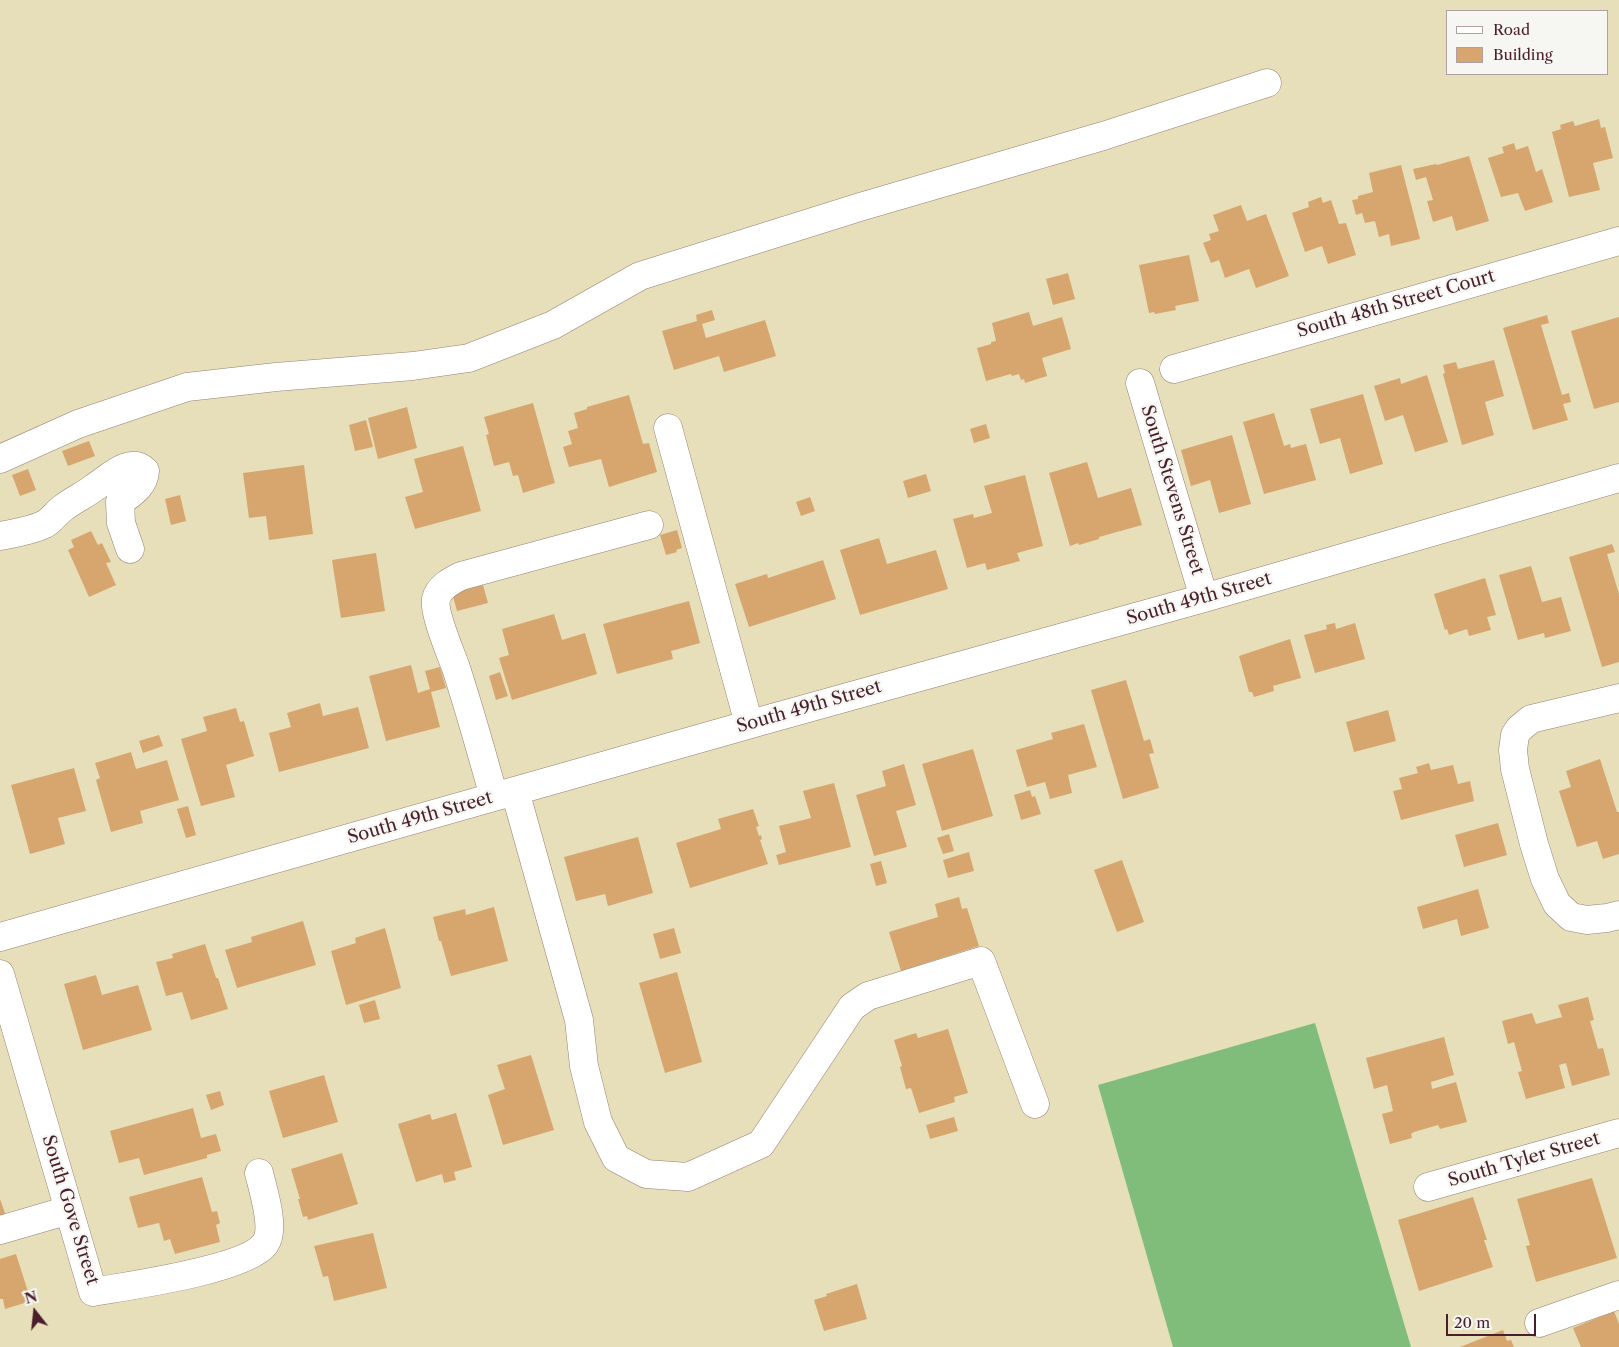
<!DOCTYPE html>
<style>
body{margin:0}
#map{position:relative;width:1619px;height:1347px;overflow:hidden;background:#e6dfba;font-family:"Libre Caslon Text",serif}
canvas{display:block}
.legend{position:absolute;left:1446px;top:10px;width:162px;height:65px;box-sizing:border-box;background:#f6f6f2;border:1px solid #b1a0a2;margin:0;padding:6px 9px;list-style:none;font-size:15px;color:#4a1f2b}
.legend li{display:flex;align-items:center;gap:10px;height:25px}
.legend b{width:25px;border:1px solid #b1a0a2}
.north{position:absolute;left:10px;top:1287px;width:50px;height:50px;-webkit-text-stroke:4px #f6f6f2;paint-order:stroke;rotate:344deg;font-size:14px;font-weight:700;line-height:20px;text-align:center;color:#4a1f2b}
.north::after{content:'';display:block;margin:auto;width:18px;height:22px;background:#4a1f2b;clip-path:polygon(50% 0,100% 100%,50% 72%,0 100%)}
.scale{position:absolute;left:1446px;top:1314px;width:90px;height:22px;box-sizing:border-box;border:2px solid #4a1f2b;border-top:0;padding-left:6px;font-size:15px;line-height:18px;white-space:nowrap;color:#4a1f2b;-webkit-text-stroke:4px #f6f6f2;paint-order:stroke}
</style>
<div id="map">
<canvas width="1619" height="1347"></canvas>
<ul class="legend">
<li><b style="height:6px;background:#fff"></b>Road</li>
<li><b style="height:14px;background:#d7a66e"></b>Building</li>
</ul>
<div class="north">N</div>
<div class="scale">20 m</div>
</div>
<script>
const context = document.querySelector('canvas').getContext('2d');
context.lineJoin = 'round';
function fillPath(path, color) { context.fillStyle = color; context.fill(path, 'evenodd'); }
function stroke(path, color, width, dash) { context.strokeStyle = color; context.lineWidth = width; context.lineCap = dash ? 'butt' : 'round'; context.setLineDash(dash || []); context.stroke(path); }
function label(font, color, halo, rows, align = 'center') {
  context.font = font + ' "Libre Caslon Text",serif'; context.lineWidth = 4.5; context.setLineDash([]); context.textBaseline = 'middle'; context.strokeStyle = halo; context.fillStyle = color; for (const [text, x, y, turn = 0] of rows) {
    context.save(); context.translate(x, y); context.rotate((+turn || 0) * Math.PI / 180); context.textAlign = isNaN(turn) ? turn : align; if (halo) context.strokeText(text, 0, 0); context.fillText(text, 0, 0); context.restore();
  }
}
const forest = new Path2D(`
 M1315 1023 1411 1347H1173L1098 1085Z`);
const building = new Path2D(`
 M1599 119 1601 128 1605 127 1613 158 1593 163 1600 190 1569 197 1552 132 1561 129 1560 125 1573 121 1575 126Z
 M1514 143 1516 150 1528 146 1536 172 1542 169 1553 202 1525 211 1518 193 1501 197 1488 158 1504 153 1502 147Z
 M1469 156 1489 221 1456 231 1452 216 1433 222 1427 201 1433 200 1426 177 1416 180 1413 169 1436 164 1437 165Z
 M1401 165 1420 239 1391 246 1389 234 1379 237 1375 221 1365 223 1362 213 1356 215 1352 200 1358 199V196L1373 192 1369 173Z
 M1321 197 1323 203 1331 200 1339 224 1346 223 1356 255 1328 264 1322 246 1305 252 1292 213 1309 207 1308 202Z
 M1241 205 1247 221 1266 214 1289 276 1256 288 1249 269 1225 278 1219 260 1211 263 1203 243 1211 240 1209 234 1219 231 1213 215Z
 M1189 255 1199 301 1175 306 1176 310 1155 314 1154 312 1149 313 1139 265Z
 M1068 273 1075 299 1053 305 1046 279Z
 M712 310 715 320 702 324 706 338 765 320 776 356 724 372 719 356 674 370 662 331 697 321 696 315Z
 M1029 312 1033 326 1062 317 1071 349 1042 358 1047 376 1025 383 1024 379 1021 380 1019 374 1012 376 1011 374 986 381 977 348 991 344V342L996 341 992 323Z
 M1547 315 1549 323 1541 325 1562 395 1569 393 1571 402 1563 404 1568 420 1533 430 1503 328Z
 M1619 317V402L1594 409 1571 331Z
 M1494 360 1504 396 1485 402 1494 435 1462 445 1443 374 1445 373 1443 365 1456 362 1458 369Z
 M1427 375 1448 442 1415 452 1403 415 1385 421 1374 386 1400 378 1401 384Z
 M1363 394 1383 464 1350 474 1340 438 1320 444 1310 409Z
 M629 395 643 444 649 443 657 472 609 487 601 459 569 467 563 447 572 444 568 431 578 428 574 413 587 409V407Z
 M533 403 555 483 523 493 518 475 513 476 509 462 494 466 486 435 489 434 484 417Z
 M407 407 417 448 378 459 368 418Z
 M1274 413 1284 446 1290 444 1291 448 1306 444 1316 480 1264 494 1243 422Z
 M366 420 373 447 355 451 349 425Z
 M986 424 990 438 974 443 970 429Z
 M1232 435 1251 504 1219 513 1210 480 1191 486 1181 450Z
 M89 441 95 456 68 466 62 451Z
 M463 446 481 511 415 529 405 497 423 492 414 459Z
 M1087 462 1098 498 1131 488 1142 525 1099 537V539L1079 545 1078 543 1070 546 1049 473Z
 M304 465 313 534 269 540 266 516 249 518 243 473Z
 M28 469 36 490 20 496 12 475Z
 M926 474 931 491 908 498 903 481Z
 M1025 475 1043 546 1017 553 1020 561 987 570 985 563 967 568 953 519 973 514 974 518 992 513 984 486Z
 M180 495 186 521 171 525 165 499Z
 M810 497 815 511 801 516 796 502Z
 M677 530 682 548 676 550 677 552 666 555 660 535Z
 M91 531 98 545 102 543 111 562 106 563 116 585 89 597 68 550 74 547 71 540Z
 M879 538 887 564 936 550 948 589 860 615 840 550Z
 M1612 544 1615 552 1607 554 1619 594V662L1602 667 1569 557Z
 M376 553 385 611 341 618 332 560Z
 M823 560 836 599 749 627 735 584 767 574 768 578Z
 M1531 566 1542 602 1561 597 1571 631 1545 638 1544 633 1518 640 1499 575Z
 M1485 578 1496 615 1487 617 1491 630 1469 636 1467 629 1449 635 1447 629 1445 630 1434 594Z
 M483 585 488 603 457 611 452 593Z
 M689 601 700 643 671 651 673 659 617 674 603 624Z
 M554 614 562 640 585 633 597 674 512 700 499 658 509 655 502 629Z
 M1335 623 1336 629 1355 623 1365 659 1315 673 1304 635 1327 629 1326 625Z
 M1290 639 1301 678 1273 686 1274 691 1254 697 1252 692H1249L1239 656Z
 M411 665 418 693 430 689 425 671 440 667 446 688 431 692 440 727 386 741 369 676Z
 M500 672 508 696 496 700 489 676Z
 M1126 680 1144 741 1150 739 1154 753 1149 754 1159 788 1123 799 1091 690Z
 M320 703 323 716 358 707 369 748 279 772 269 733 291 727 287 713Z
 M236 708 240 722 244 721 254 756 226 765 235 797 201 806 181 739 207 731 203 717Z
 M1388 710 1396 741 1354 752 1346 722Z
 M1084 724 1097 767 1068 775 1072 793 1050 799 1045 782 1027 787 1016 750 1053 739 1051 733Z
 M159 735 163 746 143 753 139 741Z
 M973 749 993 816 942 831 922 764Z
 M131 752 136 769 167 760 179 800 140 811 143 823 111 832 96 780 100 778 95 763Z
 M1600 759 1617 812H1619V854L1603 859 1597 841 1577 847 1559 791 1571 787 1566 771Z
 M1429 763 1431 770 1453 765 1458 784 1470 781 1474 801 1401 820 1393 791 1402 789 1399 778 1418 773 1416 767Z
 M904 764 916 805 896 811 907 847 874 856 856 795 886 786 882 771Z
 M74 768 86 811 58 818 65 844 30 854 11 785Z
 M834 783 851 847 779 865 776 855 786 852 779 826 811 818 803 791Z
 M1030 790 1032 797 1035 796 1041 814 1021 820 1014 795Z
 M188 806 196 835 186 838 177 809Z
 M753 809 759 826 756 827 759 836 761 835 762 839 760 840 768 864 690 888 676 843 721 829 718 819Z
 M1498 823 1507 855 1464 867 1455 835Z
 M949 834 954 851 943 854 937 838Z
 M638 837 653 893 608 906 605 894 576 901 564 857Z
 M969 852 974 871 948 878 943 860Z
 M1122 860 1144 922 1117 932 1094 870Z
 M881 861 887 883 876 886 870 864Z
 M1478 889 1489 928 1461 936 1457 919 1423 929 1417 907Z
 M959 897 962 909 967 908 979 946 901 971 889 932 938 917 935 904Z
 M494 907 508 961 451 976 441 941H439L433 917 465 909 466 915Z
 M303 921 316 965 237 988 225 950 252 942 251 937Z
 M385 928 401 988 346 1005 331 951 356 943 355 938Z
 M674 928 681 953 660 959 653 934Z
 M205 944 216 978H218L228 1009 191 1020 182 992 166 996 156 962 173 958 172 954Z
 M677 972 702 1062 665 1073 639 983Z
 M96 975 102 995 138 985 152 1030 83 1050 64 984Z
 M1588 997 1594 1020 1590 1021 1598 1049 1603 1048 1610 1075 1572 1086 1566 1063 1559 1065 1565 1088 1526 1099 1518 1072 1522 1071 1514 1042 1508 1044 1502 1021 1532 1013 1536 1024 1562 1017 1558 1005Z
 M375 1000 380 1019 364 1023 359 1005Z
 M948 1029 968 1093 954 1097 955 1102 919 1113 911 1088 906 1089 900 1067 902 1066 894 1040 916 1033 918 1038Z
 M1444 1037 1454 1075 1431 1082 1432 1089 1456 1082 1467 1122 1440 1129 1438 1125 1414 1132 1411 1134 1412 1138 1390 1144 1382 1114 1393 1111 1387 1085 1374 1089 1366 1058Z
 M531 1055 554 1130 503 1145 488 1095 505 1089 497 1065Z
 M324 1075 338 1122 283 1138 269 1091Z
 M220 1091 224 1105 211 1110 206 1095Z
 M193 1108 201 1138 216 1134 221 1151 207 1155V1158L144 1175 139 1158 119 1163 110 1131Z
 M456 1113 472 1167 454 1172 456 1180 444 1183 442 1174 416 1182 398 1124 430 1114 432 1120Z
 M954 1117 958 1131 930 1139 926 1125Z
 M342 1153 358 1204 308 1220 307 1216 303 1217 298 1199H300L291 1169Z
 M202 1177 212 1212 217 1211 220 1223 216 1225 220 1242 175 1254 170 1239 164 1241 159 1223 138 1228 129 1197Z
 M1592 1178 1617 1258 1536 1282 1526 1246 1530 1245 1517 1199Z
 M1473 1197 1487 1240H1484L1493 1267 1419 1291 1398 1220Z
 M0 1199 6 1216 0 1217Z
 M373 1233 387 1288 334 1301 328 1276 323 1277 314 1246Z
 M16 1254 31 1301 5 1309 3 1299H0V1259Z
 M857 1284 867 1319 824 1331 814 1300 827 1296 826 1294Z
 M1614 1311 1619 1324V1347H1581L1573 1328Z
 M1503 1330 1507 1341 1511 1340 1514 1347H1460Z`);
const minor = new Path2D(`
 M1174 369 1619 241
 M1140 383 1204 598
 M668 428 749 724
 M0 459 78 424 187 387 276 377 413 366 469 358 553 325 640 276 860 207 1103 136 1267 83
 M0 536C15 533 31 531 45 524 52 520 56 513 63 508 73 500 85 495 95 487 109 478 130 456 145 471 144 486 132 493 120 502L121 523 130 549
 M1619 698 1531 719 1519 729 1515 735 1513 750 1515 769 1534 844 1545 879 1557 904 1571 917 1587 920 1607 918 1619 915
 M515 791 579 1020 584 1066 598 1122 616 1158 646 1174 688 1177 761 1144 852 1007 868 996 981 961 1035 1104
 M494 797C482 754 470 711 456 668 451 654 433 612 436 599 439 587 451 581 461 576L649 525
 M0 937 765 720 1204 598 1619 478
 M0 974 93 1292C126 1286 246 1270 265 1244 276 1229 263 1190 259 1173
 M1428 1187 1619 1133
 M0 1230 69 1210
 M1539 1323 1619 1295`);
const streetNames = [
 ["South 48th Street Court",1396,304,-16],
 ["South Stevens Street",1172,490,73],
 ["South 49th Street",1199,599,-16],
 ["South 49th Street",809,707,-16],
 ["South 49th Street",420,818,-16],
 ["South Tyler Street",1524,1160,-16],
 ["South Gove Street",70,1210,73]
];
fillPath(forest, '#80bd7b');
fillPath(building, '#d7a66e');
stroke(minor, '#987f72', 29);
stroke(minor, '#fff', 28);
label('18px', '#4a1f2b', '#f6f6f2', streetNames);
</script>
